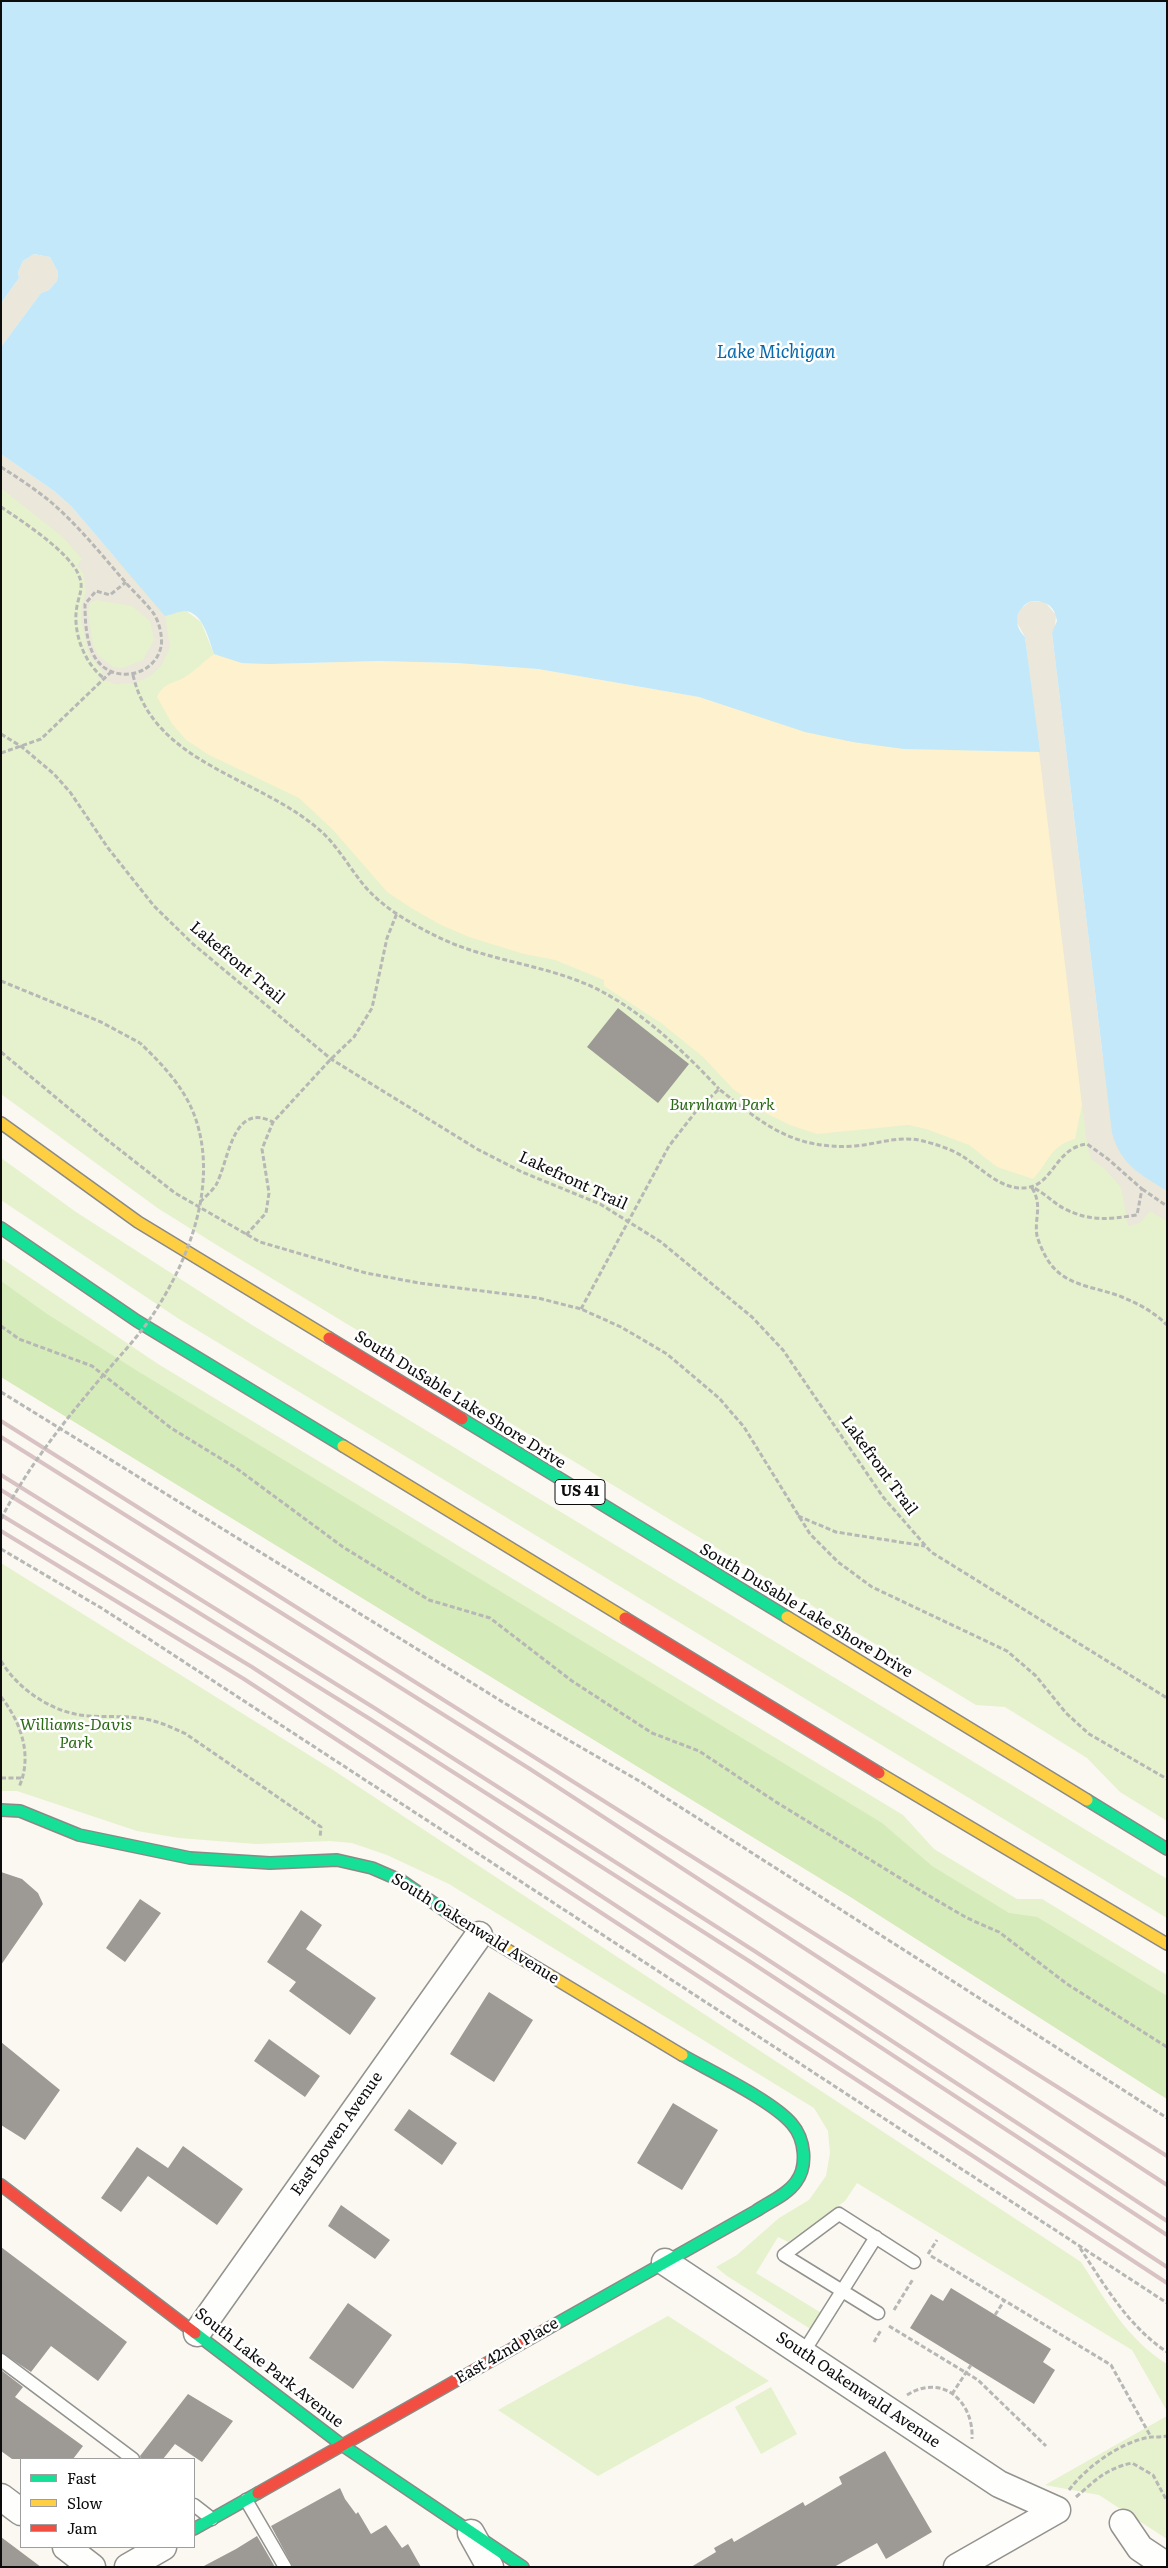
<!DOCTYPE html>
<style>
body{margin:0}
#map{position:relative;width:1168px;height:2568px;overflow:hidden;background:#faf8f0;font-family:Literata,serif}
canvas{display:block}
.frame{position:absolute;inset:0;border:2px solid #0c0c0c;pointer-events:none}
.legend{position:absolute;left:20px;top:2458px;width:175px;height:90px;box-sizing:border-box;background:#fff;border:1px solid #9e9e9e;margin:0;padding:6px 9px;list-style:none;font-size:15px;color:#0c0c0c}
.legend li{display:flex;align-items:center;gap:10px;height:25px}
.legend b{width:25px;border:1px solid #9e9e9e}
</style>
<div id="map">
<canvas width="1168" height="2568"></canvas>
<div class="frame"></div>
<ul class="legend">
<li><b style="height:6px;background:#16e098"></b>Fast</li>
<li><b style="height:6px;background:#ffcf43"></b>Slow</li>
<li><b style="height:6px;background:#f24e42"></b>Jam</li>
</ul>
</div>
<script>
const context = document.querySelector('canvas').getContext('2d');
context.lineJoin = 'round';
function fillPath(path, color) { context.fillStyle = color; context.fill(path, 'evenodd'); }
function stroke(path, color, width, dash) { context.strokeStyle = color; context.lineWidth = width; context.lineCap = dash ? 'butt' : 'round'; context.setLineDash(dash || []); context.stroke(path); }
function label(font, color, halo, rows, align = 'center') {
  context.font = font + ' Literata,serif'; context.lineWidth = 5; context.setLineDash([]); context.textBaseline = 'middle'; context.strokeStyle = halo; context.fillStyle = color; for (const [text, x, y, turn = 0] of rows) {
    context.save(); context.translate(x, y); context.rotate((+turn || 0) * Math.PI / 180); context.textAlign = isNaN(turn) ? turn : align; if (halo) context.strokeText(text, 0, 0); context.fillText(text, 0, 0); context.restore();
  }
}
const green = new Path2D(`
 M1 454 115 558 201 622 214 654 271 664 751 714 805 732 904 749 1039 752 1125 1163 1167 1191V1821L1120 1792 1087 1758 1005 1707 976 1705 220 1247 159 1209 1 1094Z
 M1 1158 76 1212 252 1325 1167 1879V1918L179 1319 1 1200Z
 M1 1258 158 1364 903 1815 934 1849 1017 1899H1042L1167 1975V2099L849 1896 1 1377Z
 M1 1563 333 1770 1081 2262C1106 2301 1127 2339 1167 2364V2411L1132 2350 857 2183 845 2201 788 2242 778 2237 756 2273 823 2314 812 2330 727 2276 716 2267 737 2255 779 2218 809 2200 826 2176 830 2153 828 2131 814 2108 449 1884 387 1855 352 1843 330 1841 256 1844 179 1838 137 1831 17 1791H1Z
 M668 2316 769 2381 598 2476 498 2410Z
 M771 2387 797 2434 761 2454 735 2407Z
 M1167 2416V2539L1099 2495 1045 2485Z`);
const forest = new Path2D(`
 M1 1281 47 1314 139 1372 882 1823 932 1866 1009 1913 1037 1917 1167 1996V2099L849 1896 1 1377Z`);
const sand = new Path2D(`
 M214 654 242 663 271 664 379 661 456 663 538 669 699 697 805 732 853 742 904 749 1040 752 1082 1105 1075 1139C1049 1146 1049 1163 1033 1179L997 1167 969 1145 926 1129 908 1125 817 1134 790 1125 766 1113 733 1089 703 1057 661 1023 604 986V980L555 960 524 954 469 937 441 925 411 908 387 892 333 830 299 798 209 755 186 740 172 724 157 697C164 682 173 684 185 677 195 671 204 661 214 654Z`);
const plaza = new Path2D(`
 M34 254 50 257 58 272 57 281 49 290 41 293 1 347V303L19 278 18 272 23 261Z
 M1 454 54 491 71 506 165 616 170 647 161 666 150 676 135 683 116 684 97 678 103 672 89 655 81 620V608L86 591 83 573 77 565 82 559 63 537 1 488ZM96 600 132 606 150 621 154 640 143 660 123 668 113 667 98 655 93 646 88 612 90 603Z
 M1031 601 1045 602 1056 615 1055 628 1052 633 1112 1133 1141 1174 1167 1191V1221L1150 1211 1140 1223 1128 1226 1121 1187 1104 1168 1091 1159 1087 1144 1025 637 1016 621 1020 609Z`);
const water = new Path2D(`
 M1 1H1167V1191C1140 1174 1121 1165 1112 1133L1052 633 1057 621C1055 606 1046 600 1031 601 1016 608 1012 624 1025 637L1040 752 904 749 853 742 805 732 699 697 538 669 456 663 379 661 271 664 242 663 214 654C209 640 203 612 185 611 179 611 171 615 165 616L71 506 54 491 1 454V347L41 293 49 290 57 281 58 272 50 257 34 254 23 261 18 272 19 278 1 303Z`);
const building = new Path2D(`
 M618 1008 689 1064 658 1103 587 1047Z
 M1 1872 22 1879 38 1893 43 1904 1 1965Z
 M140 1899 161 1913 125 1962 106 1948Z
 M301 1910 322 1925 306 1949 376 1998 350 2035 289 1991 296 1982 267 1962Z
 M489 1992 533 2020 494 2082 450 2054Z
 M269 2039 320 2076 305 2097 254 2061Z
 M1 2042 60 2090 25 2140 1 2125Z
 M673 2103 718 2130 682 2190 637 2163Z
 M409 2109 457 2143 442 2165 394 2130Z
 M183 2146 243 2189 217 2225 148 2176 121 2212 101 2198 137 2147 168 2168Z
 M341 2205 390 2240 375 2259 328 2226Z
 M1 2247 127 2342 98 2381 51 2346 31 2372 1 2352Z
 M951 2288 1051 2349 1043 2362 1055 2370 1034 2404 910 2328 931 2294 943 2301Z
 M348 2303 392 2335 353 2389 309 2358Z
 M1 2370 23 2387 15 2397 83 2446 73 2459H12L1 2451Z
 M188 2394 233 2421 202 2462 175 2444 163 2459H141L140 2456Z
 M885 2451 932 2532 886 2559 877 2543 834 2567H691L716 2552 714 2548 732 2538 734 2542 803 2502 805 2506 842 2484 839 2477Z
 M340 2488 345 2499 356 2514 358 2512 371 2534 386 2525 402 2548 408 2544 421 2567H293L271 2526Z
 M257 2536 275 2567H202L236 2549Z
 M1 2537 41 2567H1Z`);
const path = new Path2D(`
 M1 467C23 481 46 496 65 515 87 536 106 560 126 583 135 593 146 603 154 614 159 622 163 637 161 647 154 677 113 684 96 659 86 644 85 621 85 604L96 591 110 595 126 582
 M1 507C22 521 71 553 79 576 84 587 79 595 77 606 72 631 84 664 105 679
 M133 675C154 767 265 777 325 835 342 852 353 874 369 891 386 909 410 923 432 934 477 958 528 962 576 980 629 999 681 1048 719 1089
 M1 734 22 747 54 774 70 792 108 848 154 906 193 944 331 1059 477 1149 522 1172 600 1204 661 1242 752 1317 783 1350 883 1497 931 1552 1167 1698
 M1 753 41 739 112 671
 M1 981 101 1022 140 1043
 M1 1052 106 1139 175 1193 260 1242 366 1273 419 1283 538 1298 581 1309 621 1327 667 1354 719 1398 744 1427 810 1534 838 1562 872 1587 1007 1651 1036 1676 1066 1713 1089 1734 1167 1779
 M1032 1188C1043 1206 1034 1218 1037 1236 1039 1243 1043 1252 1046 1257 1062 1287 1095 1286 1122 1297 1139 1304 1154 1312 1167 1325
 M1142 1189 1167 1206
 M200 1202C205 1197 212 1191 216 1185 229 1161 232 1101 273 1122
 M246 1235 266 1213 269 1193 262 1149 273 1122 331 1059 354 1037 372 1008 387 938 397 913
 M581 1309 669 1146 697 1110 719 1089C764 1125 794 1150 855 1146 878 1144 899 1135 923 1141 935 1144 951 1149 962 1156 980 1167 999 1188 1021 1188 1054 1189 1053 1148 1087 1144L1108 1159 1142 1189 1137 1215C1110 1219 1091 1222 1065 1209 1053 1203 1045 1193 1032 1187
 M1 1326 19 1339 92 1366 171 1428 236 1468 343 1547 429 1600 490 1618 572 1681 652 1733 699 1751 776 1802 926 1894 967 1918 999 1932 1067 1984 1167 2047
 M1 1392 506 1704 641 1782 1167 2118
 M798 1516 836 1532 925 1546
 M1 1549 103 1609 1167 2303
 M1 1661C19 1691 55 1714 89 1716 106 1717 123 1716 139 1718 156 1720 171 1727 186 1734L321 1827 320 1838
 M1 1697C21 1722 33 1756 19 1787
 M1 1778H23
 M1080 2248C1105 2286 1128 2326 1167 2352
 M928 2254 937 2240
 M931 2256 1111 2365 1151 2437
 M894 2310 913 2279
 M995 2315 1004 2301
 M889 2326 978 2380 1046 2446
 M874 2342 881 2330
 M952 2394 971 2365
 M907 2395C942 2373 974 2401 972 2439
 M1069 2490C1086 2467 1122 2441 1151 2437 1156 2437 1161 2437 1167 2436
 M1076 2497C1096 2480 1105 2469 1132 2463L1153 2475 1167 2501`);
const lane = new Path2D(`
 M878 2313 784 2255 839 2214 914 2262
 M803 2353 876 2237
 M1 2360 133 2459
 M246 2500 285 2567
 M194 2505 212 2519`);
const street = new Path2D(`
 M665 2262 999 2484 1057 2510
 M197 2333 479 1935
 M1 2497 21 2512
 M1123 2523 1140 2548 1167 2566
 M471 2533 490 2567
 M66 2547 92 2567
 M128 2567 163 2547
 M957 2567 1057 2510`);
const fast = new Path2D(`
 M1 1228 137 1321 343 1446
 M462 1419 787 1617
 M1087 1800 1167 1849
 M1 1810 20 1811 79 1835 190 1858 270 1863 337 1860 372 1868 402 1881 461 1922
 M547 2329 756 2211C769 2202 787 2195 796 2182 808 2166 805 2139 792 2124 773 2101 710 2071 682 2055
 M195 2333 342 2445 523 2567
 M194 2529 258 2493`);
const slow = new Path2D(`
 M1 1123 138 1222 329 1338
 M343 1446 625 1618
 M787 1617 1087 1800
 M879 1773 1167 1944
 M461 1922 682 2055`);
const jam = new Path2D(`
 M329 1338 462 1419
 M625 1618 879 1773
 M1 2185 195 2333
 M258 2493 547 2329`);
const rail = new Path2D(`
 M1 1421 1167 2156
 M1 1437 530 1769 1167 2185
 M1 1475 376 1709 756 1952 1167 2221
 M1 1490 370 1719 749 1961 1167 2235
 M1 1515 252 1667 1167 2267
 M1 1531 244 1679 1167 2283`);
const pathBridge = new Path2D(`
 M1 1519C26 1470 59 1428 94 1386 114 1362 135 1341 152 1316 188 1262 217 1188 197 1123 187 1090 164 1066 140 1043`);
const shields = [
 [580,1492,50]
];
const shieldNames = [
 ["US 41",580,1492]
];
const streetNames = [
 ["Lakefront Trail",237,963,40],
 ["Lakefront Trail",573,1181,25],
 ["South DuSable Lake Shore Drive",460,1400,32],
 ["Lakefront Trail",879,1466,54],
 ["South DuSable Lake Shore Drive",806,1611,31],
 ["South Oakenwald Avenue",475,1929,32],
 ["East Bowen Avenue",337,2134,-55],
 ["East 42nd Place",507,2351,-30],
 ["South Lake Park Avenue",269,2368,38],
 ["South Oakenwald Avenue",858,2390,34]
];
const parkNames = [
 ["Burnham Park",722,1105],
 ["Williams-Davis",76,1725],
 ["Park",76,1743]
];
const waterNames = [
 ["Lake Michigan",776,353]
];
fillPath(green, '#e5f2cd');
fillPath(forest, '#d5ebba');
fillPath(sand, '#fdf1ce');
fillPath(plaza, '#ebe7db');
fillPath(water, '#c2e8f9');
fillPath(building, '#9d9a96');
stroke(lane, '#93928f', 15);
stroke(street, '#93928f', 29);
stroke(fast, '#8a8985', 14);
stroke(slow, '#8a8985', 14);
stroke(jam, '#8a8985', 14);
stroke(path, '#b7b7b5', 3, [5, 2.5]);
stroke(lane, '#fefefd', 12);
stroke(street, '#fefefd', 26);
stroke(fast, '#16e098', 11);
stroke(slow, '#ffcf43', 11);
stroke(jam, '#f24e42', 11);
stroke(rail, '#d9c2c3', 4);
stroke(pathBridge, '#b7b7b5', 3, [5, 2.5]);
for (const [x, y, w] of shields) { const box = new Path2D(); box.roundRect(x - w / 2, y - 12.5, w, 25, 4); context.fillStyle = '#fff'; context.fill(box); stroke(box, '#0c0c0c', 1); }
label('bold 15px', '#0c0c0c', null, shieldNames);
label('16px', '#0c0c0c', '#fff', streetNames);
label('italic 16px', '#2b6a16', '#fff', parkNames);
label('italic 18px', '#096aab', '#fff', waterNames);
</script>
